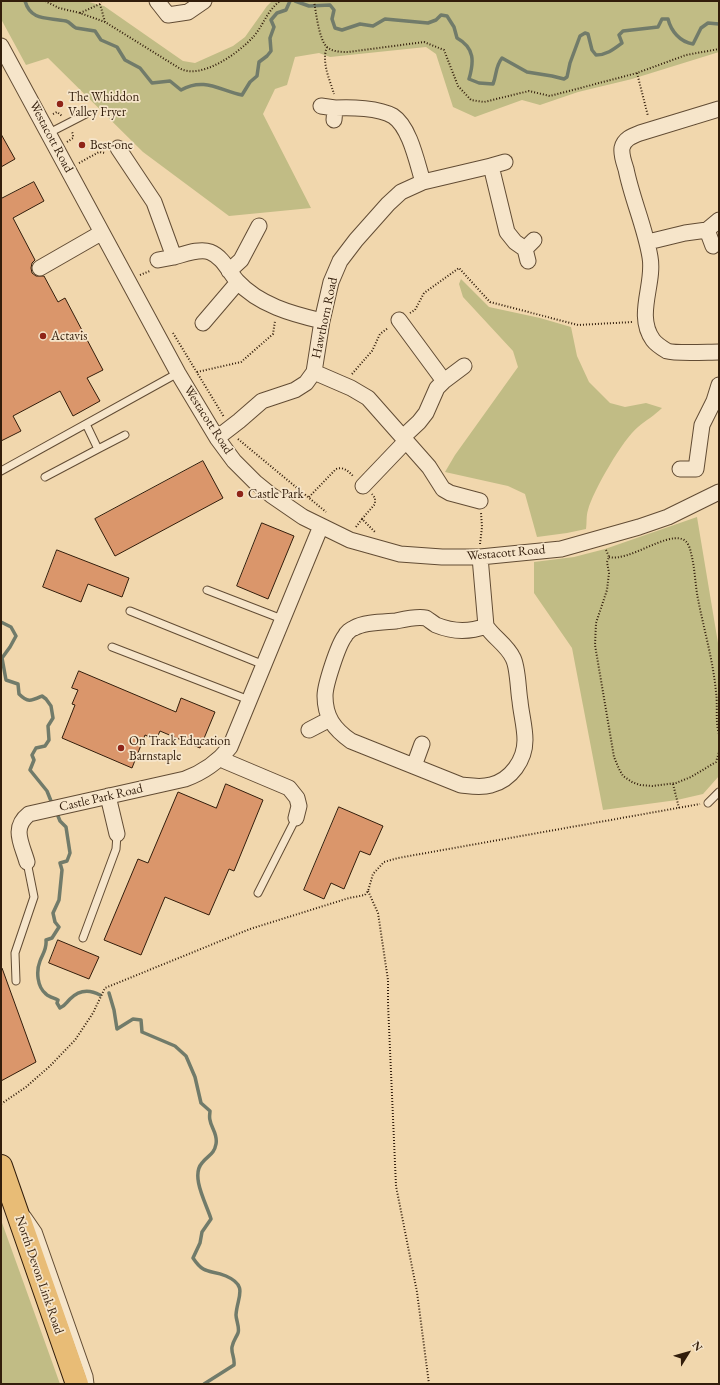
<!DOCTYPE html>
<style>
body{margin:0}
#map{position:relative;width:720px;height:1385px;overflow:hidden;background:#f1d7ad;font-family:"EB Garamond",serif}
canvas{display:block}
.frame{position:absolute;inset:0;border:2px solid #321d0b;pointer-events:none}
.north{position:absolute;left:668px;top:1333px;width:40px;height:40px;-webkit-text-stroke:3px #f6e5ca;paint-order:stroke;rotate:53deg;font-size:11px;font-weight:700;line-height:16px;text-align:center;color:#321d0b}
.north::after{content:'';display:block;margin:auto;width:14px;height:18px;background:#321d0b;clip-path:polygon(50% 0,100% 100%,50% 72%,0 100%)}
</style>
<div id="map">
<canvas width="720" height="1385"></canvas>
<div class="frame"></div>
<div class="north">N</div>
</div>
<script>
const context = document.querySelector('canvas').getContext('2d');
context.lineJoin = 'round';
function fillPath(path, color) { context.fillStyle = color; context.fill(path, 'evenodd'); }
function stroke(path, color, width, dash) { context.strokeStyle = color; context.lineWidth = width; context.lineCap = dash ? 'butt' : 'round'; context.setLineDash(dash || []); context.stroke(path); }
function label(font, color, halo, rows, align = 'center') {
  context.font = font + ' "EB Garamond",serif'; context.lineWidth = 3.5; context.setLineDash([]); context.textBaseline = 'middle'; context.strokeStyle = halo; context.fillStyle = color; for (const [text, x, y, turn = 0] of rows) {
    context.save(); context.translate(x, y); context.rotate((+turn || 0) * Math.PI / 180); context.textAlign = isNaN(turn) ? turn : align; if (halo) context.strokeText(text, 0, 0); context.fillText(text, 0, 0); context.restore();
  }
}
const green = new Path2D(`
 M1 1H85L104 6 183 61 195 63 233 46 245 37 267 6 272 1H719V52L632 79 578 92 540 105 522 100 475 117 453 107 436 54 426 47 330 57 319 53 295 57 287 85 275 89 263 114 311 208 229 216 143 152 48 58 26 65 1 19Z
 M461 279 489 307 540 318 571 327 577 356 589 382 610 403 625 407 646 403 662 408C654 416 646 420 638 427 623 439 593 491 588 510 586 516 587 523 586 529L567 533 537 537 525 494 508 486 445 472 455 455 518 367 513 351 463 297 459 284Z
 M697 517 719 649V776L703 794 677 800 603 810 572 648 534 593V562L574 557 605 549Z
 M1 1220 60 1384H1Z`);
const stream = new Path2D(`
 M25 1C31 22 49 17 66 21 70 22 72 26 76 28 82 29 89 30 95 31L101 40 117 47 125 60 140 68 152 83 170 81 181 90C204 77 219 90 242 95L250 82 257 76 259 62 267 56 271 51 270 38 274 27 271 20 277 13 286 10 290 1
 M295 1 309 6 330 5 334 10 332 19 335 28 342 30 360 24 373 26 385 19 428 23 436 20 441 15 447 16 454 27 457 38C475 48 474 62 469 79L479 83 493 84C497 74 495 67 502 58L527 72 552 76 564 79 567 77 570 63 580 36 585 33 588 34 592 50 596 55C607 55 614 49 622 43L619 35 623 31 658 27 662 19H668C671 31 680 42 693 44L701 28 708 23 719 24
 M1 622 11 627 16 636 10 647 2 658 6 680 18 684 19 694C28 703 31 701 42 696L46 699 51 706 53 718 48 726 49 740 45 746 36 748 32 755 34 760 30 770 47 791 53 806
 M56 811 60 821 66 827 70 853 67 861 60 863 62 870 59 900 53 913 55 922 59 927 52 938 46 940C47 949 43 953 40 961 36 971 37 987 46 994 49 997 54 998 58 1000L57 1003 60 1008C65 1006 66 1003 70 999 79 990 89 989 100 995
 M109 993 114 1010 117 1029 133 1019 141 1020 142 1032 175 1046 186 1056 195 1077 201 1103 210 1111C210 1113 209 1117 210 1120 211 1128 218 1134 216 1144 214 1155 208 1155 202 1163 190 1176 207 1205 211 1219L202 1232 200 1243 193 1258C205 1276 210 1269 226 1276 249 1286 237 1297 236 1315 236 1320 240 1328 238 1333 236 1338 233 1341 232 1347 231 1353 235 1358 234 1365L204 1384`);
const building = new Path2D(`
 M1 134 15 159 1 167Z
 M34 182 44 201 13 218 35 260 32 263 31 268 32 273 36 276H44L58 302 65 298 103 370 87 378 100 401 73 416 60 391 13 416 21 431 1 441V199Z
 M203 461 223 498 115 556 95 519Z
 M262 523 294 536 268 599 237 586Z
 M57 550 129 578 122 597 88 584 81 602 43 587Z
 M79 671 176 712 181 698 215 712 200 748 160 731 156 740 145 735 132 768 62 738 75 705 72 704 78 690 72 688Z
 M226 784 263 800 234 871 229 869 209 915 165 897 141 955 104 940 138 859 148 863 178 792 216 808Z
 M339 807 383 826 370 855 360 851 344 889 331 883 324 899 304 890Z
 M58 940 99 957 89 979 49 963Z
 M1 968H2L36 1062 1 1081Z`);
const path = new Path2D(`
 M45 1 59 8 80 13 105 22 179 68C201 81 240 52 254 36 264 24 267 11 280 1
 M101 1 100 4 105 22
 M314 1C316 12 319 40 327 47 333 52 341 52 348 52L424 42 444 50 458 86 471 100 484 102 529 91 550 96 637 73 686 55 719 49
 M80 13 100 4
 M327 47C321 62 330 80 334 94
 M637 73 648 116
 M53 114 57 112 62 116
 M67 142 73 138V134L72 132
 M79 163 99 152 105 153
 M140 275 150 271
 M410 313 415 310 424 293 459 268 490 302 578 325 633 322
 M173 333 224 417
 M197 372 241 362 273 334 275 321
 M352 374 372 351 380 334 388 328
 M238 439 326 512
 M309 497 336 469C344 466 349 472 354 477
 M362 519 375 504V498L372 494
 M356 527 362 519 376 533
 M480 544 482 527 481 513
 M606 550 609 557 607 562 609 573 607 590 596 623 595 645 614 757 619 769 623 776 632 782 640 785 652 786 676 783 691 777 716 762 719 752
 M609 557C628 562 665 533 682 539 688 541 690 548 691 553 695 568 695 584 698 599 704 630 713 660 716 692 718 705 715 721 719 734
 M673 784 679 808
 M368 891 378 913 388 980V1004L396 1186 417 1292 429 1384
 M1 1104 26 1087 50 1066 75 1040 93 1013 105 988 250 929 349 898 365 895 368 891 373 874 384 862 398 858 700 804`);
const lane = new Path2D(`
 M49 133 86 114
 M98 449 125 435
 M1 471 178 373
 M45 477 98 449 86 424
 M207 590 282 619
 M130 611 264 665
 M112 647 249 700
 M708 803 719 792
 M258 893 296 818
 M83 938 116 849 117 834
 M16 981 15 953 34 897 27 862
 M27 1215 38 1231 89 1376 90 1384`);
const street = new Path2D(`
 M157 1 168 15 188 12 204 1
 M1 46 178 373 217 438 234 461 255 482 271 495 303 517 350 540 400 554 442 557H480L561 549 639 527 668 517 719 492
 M321 106 335 108 334 120
 M335 108C351 107 379 108 393 116 410 127 417 163 423 182
 M719 109 640 133C632 136 624 139 622 148 621 155 624 163 626 169 632 199 645 227 650 257 655 284 635 315 653 340 656 344 662 348 667 351 676 354 708 352 719 352
 M118 148 154 202 174 257C185 254 200 248 210 252 223 257 229 272 237 281 259 305 292 314 322 321
 M491 166 505 162
 M648 242 685 233 707 230
 M713 246 707 230 719 220
 M158 260 174 257
 M528 261 525 249 534 240
 M40 268 101 233
 M229 271 241 260 259 226
 M399 320 444 381
 M203 323 238 282
 M314 372 351 388 368 398 429 467 443 489 450 493 480 501
 M403 437 419 422 426 413 437 388 444 381 464 366
 M217 438 239 421 262 401 295 390 306 383 314 372 322 321 331 282 340 261 356 240 388 204 401 192 423 182 491 166 507 232 515 242 525 249
 M680 469H696L702 425 714 401 719 385
 M363 486 406 441
 M480 557 486 626C494 638 507 645 513 658 518 667 518 690 520 701 521 713 525 727 525 740 525 760 511 780 491 785 481 788 471 786 461 785L351 741C334 729 325 717 325 696 325 685 338 645 345 636 346 633 351 629 354 628 364 622 384 622 396 621 405 619 417 616 426 618 429 620 433 623 436 625 453 632 470 632 486 626
 M309 730 330 719
 M221 758 225 761 289 788 297 798 299 806 296 818
 M414 766 422 744
 M108 796 117 834
 M27 862C22 844 11 828 29 814L185 779C204 772 218 762 230 747L321 526`);
const highway = new Path2D(`
 M1 1166 77 1384`);
const markers = [
 [60,104,4,"#8f2418"],
 [82,145,4,"#8f2418"],
 [43,336,4,"#8f2418"],
 [240,494,4,"#8f2418"],
 [121,748,4,"#8f2418"]
];
const poiNames = [
 ["The Whiddon",68,97],
 ["Valley Fryer",68,112],
 ["Best-one",90,145],
 ["Actavis",51,336],
 ["Castle Park",248,494],
 ["On Track Education",129,741],
 ["Barnstaple",129,756]
];
const streetNames = [
 ["Westacott Road",51,137,62],
 ["Hawthorn Road",325,318,-78],
 ["Westacott Road",208,420,57],
 ["Westacott Road",506,553,-5],
 ["Castle Park Road",101,798,-13],
 ["North Devon Link Road",39,1275,71]
];
fillPath(green, '#c1bc85');
stroke(stream, '#717b6a', 3.5);
fillPath(building, '#da966b');
stroke(building, '#321d0b', 1);
stroke(lane, '#624c34', 9);
stroke(street, '#624c34', 17);
stroke(highway, '#321d0b', 24);
stroke(path, '#321d0b', 2, [1, 2]);
stroke(lane, '#f6e5ca', 7);
stroke(street, '#f6e5ca', 15);
stroke(highway, '#e8bc76', 22);
for (const [x, y, r, color] of markers) { const dot = new Path2D(); dot.arc(x, y, r, 0, 2 * Math.PI); context.fillStyle = color; context.fill(dot); stroke(dot, '#f6e5ca', 1.5); }
label('13px', '#321d0b', '#f6e5ca', poiNames, 'left');
label('13px', '#321d0b', '#f6e5ca', streetNames);
</script>
